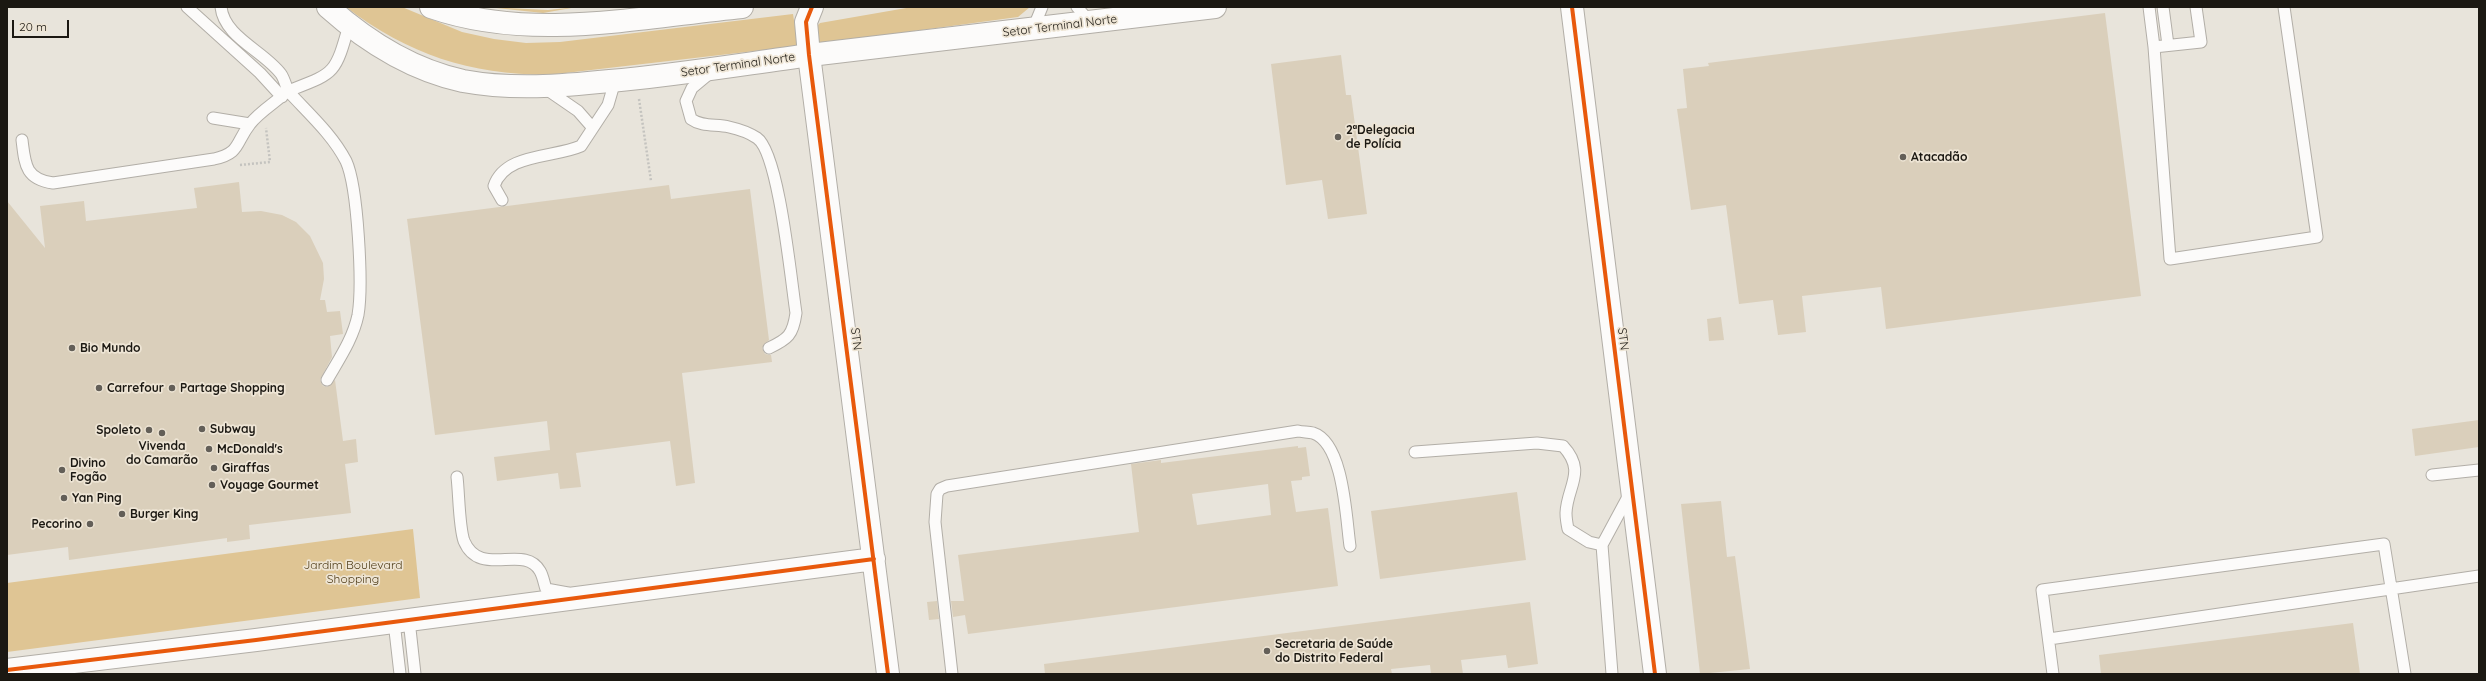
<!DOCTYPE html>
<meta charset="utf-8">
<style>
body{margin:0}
#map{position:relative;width:2486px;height:681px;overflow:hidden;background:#e8e4db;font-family:Quicksand,sans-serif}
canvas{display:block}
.frame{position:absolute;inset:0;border:8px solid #1b1812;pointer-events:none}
.scale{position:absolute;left:12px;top:20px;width:57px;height:18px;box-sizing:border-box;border:2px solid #1b1812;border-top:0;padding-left:5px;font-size:12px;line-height:14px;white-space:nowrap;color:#1b1812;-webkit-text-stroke:3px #eee5d5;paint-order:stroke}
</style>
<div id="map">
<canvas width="2486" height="681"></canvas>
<div class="frame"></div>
<div class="scale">20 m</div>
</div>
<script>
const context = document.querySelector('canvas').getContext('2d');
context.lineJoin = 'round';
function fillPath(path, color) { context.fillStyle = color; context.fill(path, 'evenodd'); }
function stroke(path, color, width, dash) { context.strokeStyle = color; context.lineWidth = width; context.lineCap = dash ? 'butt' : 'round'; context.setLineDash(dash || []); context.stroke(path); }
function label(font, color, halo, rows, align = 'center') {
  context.font = font + ' Quicksand,sans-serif'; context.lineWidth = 3.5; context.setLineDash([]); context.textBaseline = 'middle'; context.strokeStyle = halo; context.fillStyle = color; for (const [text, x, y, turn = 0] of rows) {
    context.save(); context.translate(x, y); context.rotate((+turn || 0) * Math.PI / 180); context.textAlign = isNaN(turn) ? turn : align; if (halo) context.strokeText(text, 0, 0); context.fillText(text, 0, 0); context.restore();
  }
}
const green = new Path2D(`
 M346 7H402L462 32 494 39 526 43 560 42 793 14 798 46 548 75C469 74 409 55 346 7Z
 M487 7 548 10 577 7 543 13Z
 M912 7H1030L1018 17 818 44 816 27 820 23Z
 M413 529 420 598 7 652V583Z`);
const building = new Path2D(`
 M2105 13 2141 296 1886 329 1881 287 1802 296 1806 332 1778 335 1773 300 1739 304 1726 205 1691 210 1677 109 1687 108 1683 69 1709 66 1708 63Z
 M1341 55 1346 95H1351L1367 214 1328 219 1322 180 1286 185 1271 64Z
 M239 182 242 212 261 211 282 215 296 222 310 236 323 263 324 279 320 300H325L327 312 340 311 343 334 330 336 332 357 320 380 323 386 327 387 335 380 343 441 356 439 358 462 345 464 351 513 249 525 250 539 235 541 227 542V538L69 560 68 547 7 555V201L45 248 40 206 84 201 86 221 197 208 194 188Z
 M669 185 671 199 750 189 769 340 762 348 765 354 771 355 772 362 682 373 695 483 676 486 670 441 576 453 581 487 560 489 558 473 497 481 494 457 550 450 547 421 435 435 407 219Z
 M1721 317 1724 340 1709 341 1707 319Z
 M2479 420V447L2415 456 2412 429Z
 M1298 446V448L1306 447 1310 476 1302 477V480L1291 481 1296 512 1328 508 1338 586 968 634 965 615 953 617 951 601H964L958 555 1139 532 1131 464 1161 460V463ZM1268 484 1271 515 1197 525 1192 494Z
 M1517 492 1526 560 1380 579 1371 511Z
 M1721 501 1727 557 1735 556 1750 669 1700 674 1681 504Z
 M937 601 939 619 929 620 927 602Z
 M1530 602 1538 664 1508 668 1506 655 1461 660 1463 674H1431L1430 665 1391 669 1392 674H1045L1044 664Z
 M2353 623 2360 674H2101L2099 655Z`);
const path = new Path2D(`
 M639 99 651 181
 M240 165 270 162 266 128`);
const service = new Path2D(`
 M187 7 260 73 282 97
 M221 7C224 37 264 51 281 74 284 78 286 86 288 91 335 73 335 75 349 25
 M1077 7 1091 23
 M2149 7 2154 47
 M2163 7 2168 45
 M2196 7 2201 42 2154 47 2170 259 2317 237 2284 7
 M1033 29 1042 7
 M710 73 692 88 686 101 691 119C702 127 716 124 729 127 738 129 748 132 757 138 779 153 791 281 796 313 793 335 788 339 769 348
 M546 89 578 111 592 127
 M213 118 250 124
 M22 140C25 164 25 179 53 183L214 159C241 153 235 143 250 124 259 112 276 102 288 91 308 113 332 134 346 161 358 187 363 286 358 315 353 339 339 359 327 380
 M502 200 494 186C505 153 554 158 581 146L608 105 615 81
 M1415 452 1537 443 1563 446C1587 472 1567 486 1566 513 1566 518 1567 524 1568 529L1589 542 1602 545
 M2432 475 2479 470
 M457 477C459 493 459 527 464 541 480 579 524 543 540 571 543 576 544 583 546 589L568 593
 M409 620 415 674
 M394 622 400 674
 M2049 639 2479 576
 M952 674 935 522 937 494 940 489 947 486 1298 431C1302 432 1308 432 1313 433 1344 443 1346 519 1350 546
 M1612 674 1602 545 1630 493
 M2053 674 2042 590 2384 544 2405 674`);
const minor = new Path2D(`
 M812 7 806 22 809 55 888 674
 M1572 7 1655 674
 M7 670 256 640 874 559`);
const primary = new Path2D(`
 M328 7C366 41 413 70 463 81 512 90 561 86 610 81 677 75 743 64 810 55 945 38 1080 24 1215 7
 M431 7C531 42 640 17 742 7`);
const cycleway = new Path2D(`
 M812 7 806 22 809 55 888 674
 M1572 7 1655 674
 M7 670 256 640 874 559`);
const markers = [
 [1338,137,4,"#635f58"],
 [1903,157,4,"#635f58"],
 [72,348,4,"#635f58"],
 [99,388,4,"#635f58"],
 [172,388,4,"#635f58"],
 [202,429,4,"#635f58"],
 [149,430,4,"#635f58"],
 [162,433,4,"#635f58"],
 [209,449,4,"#635f58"],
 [214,468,4,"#635f58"],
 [62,470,4,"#635f58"],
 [212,485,4,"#635f58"],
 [64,498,4,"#635f58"],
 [122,514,4,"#635f58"],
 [90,524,4,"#635f58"],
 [1267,651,4,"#635f58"]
];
const streetNames = [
 ["Setor Terminal Norte",1060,26,-7],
 ["Setor Terminal Norte",738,65,-8],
 ["STN",856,339,83],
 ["STN",1623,339,83]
];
const poiNames = [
 ["2ªDelegacia",1346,130],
 ["de Polícia",1346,144],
 ["Atacadão",1911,157],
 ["Bio Mundo",80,348],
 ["Carrefour",107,388],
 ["Partage Shopping",180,388],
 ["Subway",210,429],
 ["Spoleto",141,430,"right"],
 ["Vivenda",162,446,"center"],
 ["do Camarão",162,460,"center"],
 ["McDonald's",217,449],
 ["Divino",70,463],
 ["Fogão",70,477],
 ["Giraffas",222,468],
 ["Voyage Gourmet",220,485],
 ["Yan Ping",72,498],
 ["Burger King",130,514],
 ["Pecorino",82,524,"right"],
 ["Secretaria de Saúde",1275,644],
 ["do Distrito Federal",1275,658]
];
const parkNames = [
 ["Jardim Boulevard",353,565],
 ["Shopping",353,579]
];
fillPath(green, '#dfc594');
fillPath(building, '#dacfbb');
stroke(service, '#b2aea7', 13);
stroke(minor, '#b2aea7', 24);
stroke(primary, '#b2aea7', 24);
stroke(path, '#c4c3bf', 2.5, [2, 2]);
stroke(service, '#fcfbfa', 11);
stroke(minor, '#fcfbfa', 22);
stroke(primary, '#fcfbfa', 22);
stroke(cycleway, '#e8590c', 4);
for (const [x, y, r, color] of markers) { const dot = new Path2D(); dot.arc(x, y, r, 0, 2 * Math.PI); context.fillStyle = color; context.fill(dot); stroke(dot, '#eee5d5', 1.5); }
label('12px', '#1b1812', '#eee5d5', streetNames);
label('bold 12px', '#1b1812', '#eee5d5', poiNames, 'left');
label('12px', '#503d18', '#eee5d5', parkNames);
</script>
